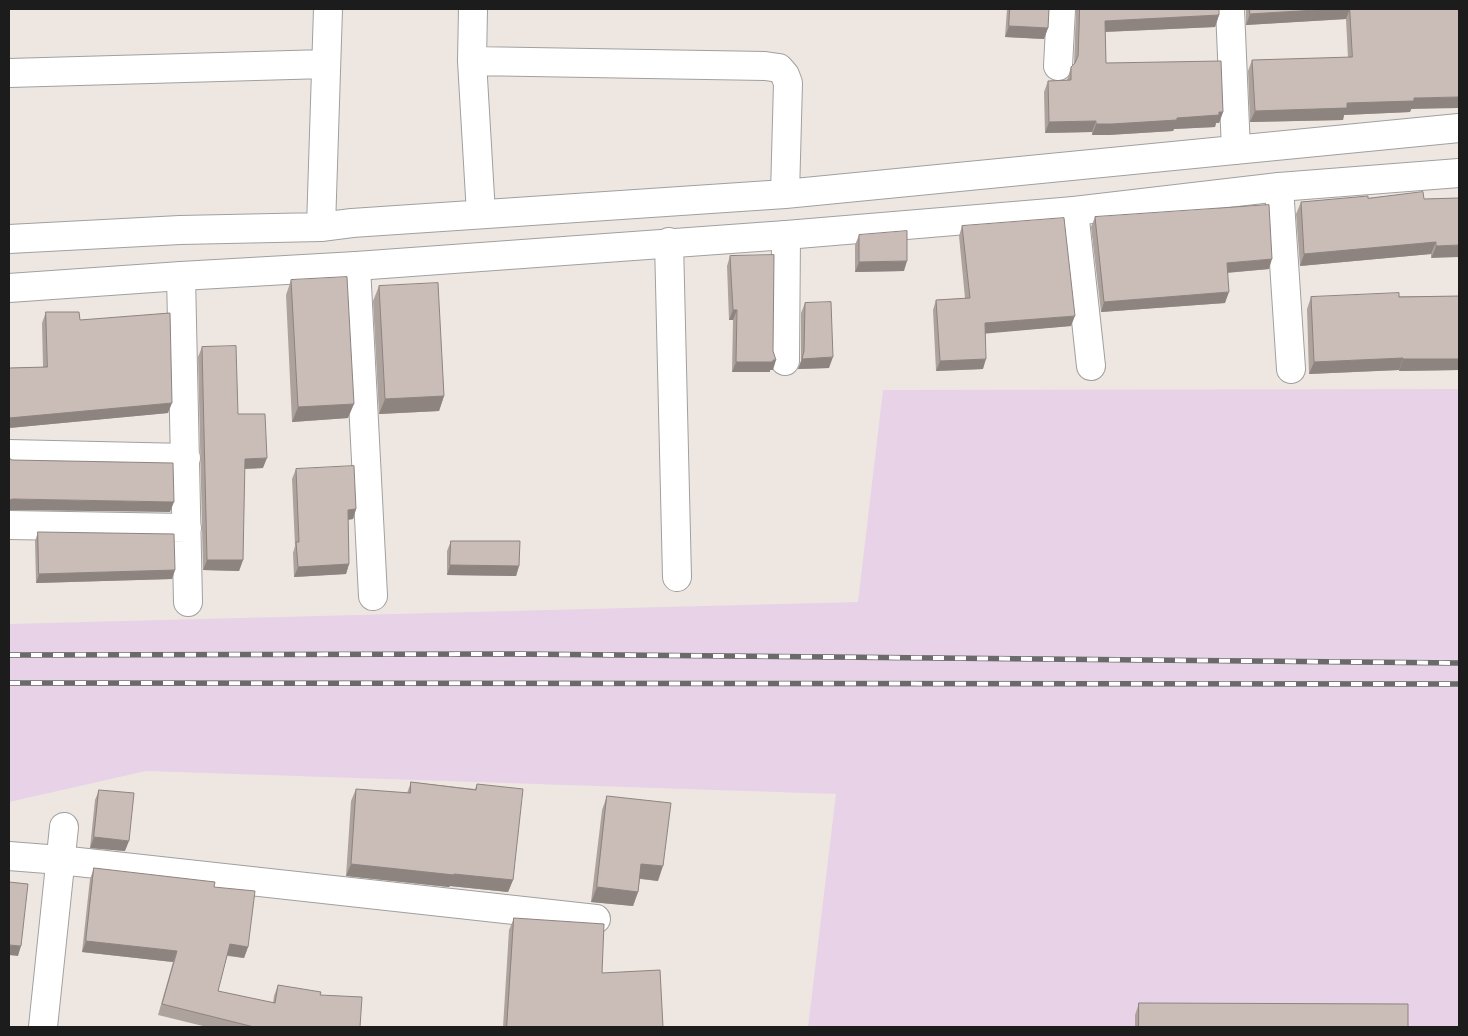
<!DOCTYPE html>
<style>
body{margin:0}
#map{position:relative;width:1468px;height:1036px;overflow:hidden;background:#eee7e1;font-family:Roboto,sans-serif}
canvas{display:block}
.frame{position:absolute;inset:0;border:10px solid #1c1c1c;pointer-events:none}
</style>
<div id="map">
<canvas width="1468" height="1036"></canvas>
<div class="frame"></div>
</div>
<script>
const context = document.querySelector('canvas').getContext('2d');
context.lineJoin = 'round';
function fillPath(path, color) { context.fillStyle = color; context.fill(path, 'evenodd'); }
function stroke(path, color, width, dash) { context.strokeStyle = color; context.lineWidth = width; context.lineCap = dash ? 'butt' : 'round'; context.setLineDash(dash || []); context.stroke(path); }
const industrial = new Path2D(`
 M1459 389V1027H808L836 794 146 771 9 802V624L858 602 883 390Z`);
const minor = new Path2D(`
 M473 9 472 61 481 214
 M1230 9 1236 150
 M472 61 765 66 779 68 785 75 788 83 785 194
 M1058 66 1061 9
 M9 73 326 64
 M1279 187 1291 369
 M1074 211 1091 366
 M321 227 328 9
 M9 239 180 230 321 227 352 223 785 194 1459 128
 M669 242 677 577
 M356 266 373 596
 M181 276 188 602
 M785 361 786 235
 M9 454 186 458
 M9 525 187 528
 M9 856 60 860 596 919
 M43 1027 64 827`);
const tertiary = new Path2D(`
 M9 288 181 276 356 266 786 235 1074 211 1279 187 1459 173`);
const rail = new Path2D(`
 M9 655 516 654 1459 663
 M9 683 1459 684`);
const wall = new Path2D(`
 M1007 9H1049L1048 28 1044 39 1005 37Z
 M1076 9H1219V15L1215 27 1105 32 1106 63 1223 112 1219 123H1216L1215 127 1174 129 1173 131 1108 135H1092V132L1045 133 1044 92 1048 81 1067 80 1071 67 1074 65Z
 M1246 9H1459L1410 112 1344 115 1343 120 1250 122 1248 71 1252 60 1348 58 1346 19 1246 25Z
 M1368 198 1424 199 1459 198 1431 258V254L1300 266 1296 214 1301 202Z
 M1095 217 1269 269 1227 273 1225 303 1101 312 1091 227Z
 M962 226 1071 326 985 333 983 369 936 371 933 310 936 300 965 298 959 236Z
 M859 235 904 271 855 272V245Z
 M730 256 773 370H770V372H732L733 320H729L727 266Z
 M291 280 348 418 292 422 286 295Z
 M379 286 444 396 439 411 379 414 373 301Z
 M1459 296V370L1399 371V370L1309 374 1307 309 1311 297Z
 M805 303 829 368 798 369 801 361V313Z
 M46 312 80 320 168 413 9 428V368L43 367 42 323Z
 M202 347 238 414 263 468 244 469 243 560 239 571 203 570 198 357Z
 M296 469 356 509 353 519 348 520 349 564 346 574 294 577 293 553 295 546 292 479Z
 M38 532 175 570 172 579 36 583 35 541Z
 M451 541 519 566 516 576 447 575V551Z
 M411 782 475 789 477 784 513 880 508 892 450 886 449 887 346 876 351 801 356 789 407 793Z
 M99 790 125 851 90 848 95 800Z
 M607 796 658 881 640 879 638 892 633 906 591 902 602 810Z
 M94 868 214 887 248 947 244 958 227 956 218 991 273 1003 274 996 278 985 320 995 360 1027H207L158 1015 173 962 82 952 90 879Z
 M514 918 602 973 663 1027H503L509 930Z
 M1139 1003 1408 1027H1135V1015Z`);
const shadedWall = new Path2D(`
 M1332 9H1350L1346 19 1246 25 1250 14Z
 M1219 15 1215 27 1101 32 1105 21Z
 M1009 26 1048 28 1044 39 1005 37Z
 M1459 97V108L1411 109 1410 112 1344 115 1343 120 1250 122 1255 111 1414 98Z
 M1219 112H1223L1219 123H1216L1215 127 1174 129 1173 131 1108 135H1092L1096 124 1177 118Z
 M1096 121 1092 132 1045 133 1049 122Z
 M1436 242 1431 254 1300 266 1304 254Z
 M1459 245V257L1431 258 1436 246Z
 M1272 259 1269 269 1223 273 1227 263Z
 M907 261 904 271 855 272 859 262Z
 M1229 292 1225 303 1101 312 1104 302Z
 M733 310H737L733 320H729Z
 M1075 316 1071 326 981 334 985 323Z
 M833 357 829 368 798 369 802 359Z
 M1403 358 1399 370 1309 374 1314 362Z
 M986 359 983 369 936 371 940 361Z
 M1403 359H1459V370L1399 371Z
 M776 360 773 370H770V372H732L736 362Z
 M444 396 439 411 379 414 385 399Z
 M172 403 168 413 9 428V418Z
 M354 404 348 418 292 422 298 407Z
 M267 458 263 468 241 469 245 459Z
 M13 499 174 502 170 512 9 510V500Z
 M356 509 353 519 344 520 348 510Z
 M207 560H243L239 571 203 570Z
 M349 564 346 574 294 577 298 567Z
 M450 565 519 566 516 576 447 575Z
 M175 570 172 579 36 583 39 574Z
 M94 837 129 841 125 851 90 848Z
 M351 864 454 874 513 880 508 892 450 886 449 887 346 876Z
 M641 864 663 866 658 881 636 878Z
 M597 887 638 892 633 906 591 902Z
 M86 941 177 951 173 962 82 952Z
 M230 944 248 947 244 958 226 955Z
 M9 945 21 946 18 956 9 955Z`);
const building = new Path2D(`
 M1010 9H1049L1048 28 1009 26Z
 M1080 9H1219V15L1105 21 1106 63 1221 61 1223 112H1219V115L1177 118V120L1112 124H1096V121L1049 122 1048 81 1071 80V67L1075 63 1078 56Z
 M1250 9H1332L1250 14Z
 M1350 9H1459V97L1414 98V101L1347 103V108L1255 111 1252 60 1352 57Z
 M1423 192 1424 199 1459 198V245L1436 246V242L1304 254 1301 202 1368 196V198Z
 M1269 205 1272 259 1227 263 1229 292 1104 302 1095 217Z
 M1064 218 1075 316 985 323 986 359 940 361 936 300 970 298 962 226Z
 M907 231V261L859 262V235Z
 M774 255 773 351 776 360H773V362H736L737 310H733L730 256Z
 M347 277 354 404 298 407 291 280Z
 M438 283 444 396 385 399 379 286Z
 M1399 293V297L1459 296V359H1403V358L1314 362 1311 297Z
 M831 302 833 357 802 359 804 351 805 303Z
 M46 312H79L80 320 170 313 172 403 9 418V368L47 367Z
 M236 346 238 414H265L267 458 245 459 243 560H207L202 347Z
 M9 458 12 460 173 463 174 502 13 499 9 500Z
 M354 466 356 509 348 510 349 564 298 567 296 542H299L296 469Z
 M38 532 174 534 175 570 39 574Z
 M451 541H520L519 566 450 565Z
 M411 782 476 790 477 784 523 789 513 880 454 874V875L351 864 356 789 410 793Z
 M99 790 134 793 129 841 94 837Z
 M607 796 671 803 663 866 641 864 638 892 597 887Z
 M94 868 215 882 214 887 255 891 248 947 230 944 218 991 275 1003 278 985 321 992 320 995 362 997 360 1027H254L162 1004 177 951 86 941Z
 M9 882 28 884 21 946 9 945Z
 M514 918 604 924 602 973 660 970 663 1027H507Z
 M1139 1003 1408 1004V1027H1139Z`);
fillPath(industrial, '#e7d2e7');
stroke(minor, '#a0a0a0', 30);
stroke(tertiary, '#a0a0a0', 30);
stroke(minor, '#fff', 28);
stroke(tertiary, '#fff', 28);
stroke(rail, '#6a6a6a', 5.5);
stroke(rail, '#fff', 4, [11]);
fillPath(wall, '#aea29d');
fillPath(shadedWall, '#8d8480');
fillPath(building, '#cabcb7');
stroke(building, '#8d8480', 1);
</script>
